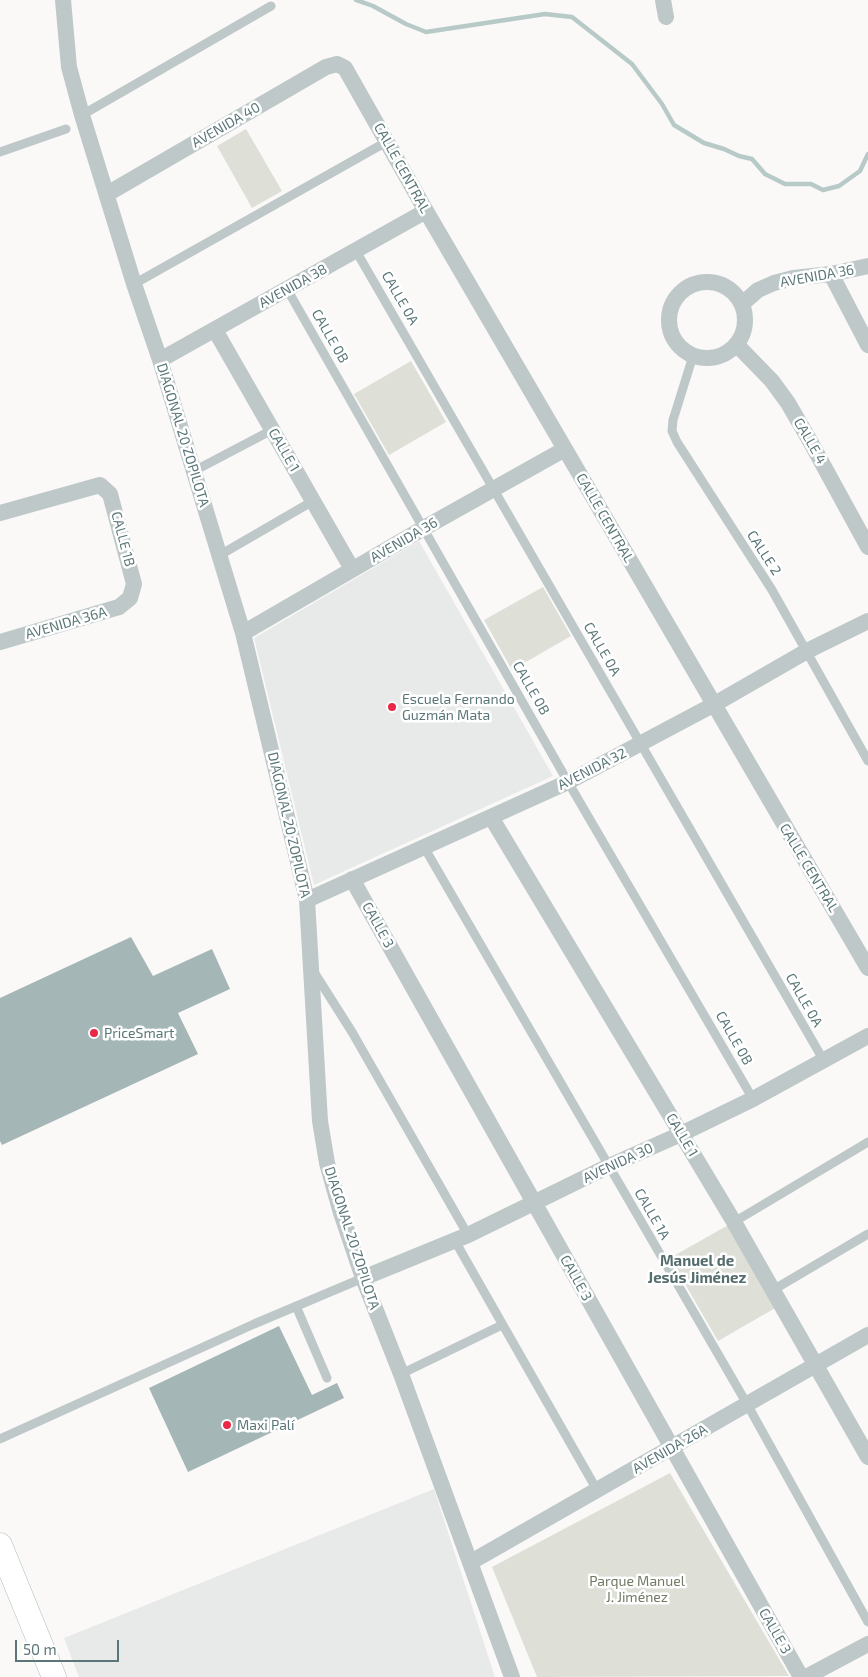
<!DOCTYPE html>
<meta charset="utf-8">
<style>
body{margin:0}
#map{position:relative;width:868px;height:1677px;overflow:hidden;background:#faf9f8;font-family:"Exo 2",sans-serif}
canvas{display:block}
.scale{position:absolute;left:15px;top:1640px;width:104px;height:22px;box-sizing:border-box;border:2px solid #5b7678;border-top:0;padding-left:6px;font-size:15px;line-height:18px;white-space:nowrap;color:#5b7678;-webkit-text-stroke:4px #fff;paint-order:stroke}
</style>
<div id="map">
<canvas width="868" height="1677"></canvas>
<div class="scale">50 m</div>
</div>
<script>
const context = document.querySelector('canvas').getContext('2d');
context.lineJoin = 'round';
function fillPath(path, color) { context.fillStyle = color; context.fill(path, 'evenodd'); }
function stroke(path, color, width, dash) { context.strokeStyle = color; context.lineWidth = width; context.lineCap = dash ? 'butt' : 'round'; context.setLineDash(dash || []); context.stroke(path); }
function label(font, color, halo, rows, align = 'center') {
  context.font = font + ' "Exo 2",sans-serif'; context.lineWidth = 5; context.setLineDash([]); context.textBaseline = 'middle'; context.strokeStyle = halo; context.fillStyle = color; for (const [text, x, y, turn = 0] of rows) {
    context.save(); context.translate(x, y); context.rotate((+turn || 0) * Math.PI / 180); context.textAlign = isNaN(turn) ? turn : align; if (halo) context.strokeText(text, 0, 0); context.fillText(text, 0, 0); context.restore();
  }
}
const built = new Path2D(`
 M419 541 553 776 314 885 254 638Z
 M434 1489 495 1677H79L64 1638Z`);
const green = new Path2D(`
 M246 129 282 191 252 208 217 146Z
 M411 361 446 422 389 455 354 394Z
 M543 587 571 636 512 670 484 620Z
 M730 1224 777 1307 718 1341 670 1258Z
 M670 1473 789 1676 537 1677 492 1567Z`);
const stream = new Path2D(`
 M356 0 373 6 406 24 426 32 545 14 572 17 632 64 662 104 674 125 704 143 724 149 739 156 752 159 765 174 785 184H811L823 190 839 186 860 171 868 154`);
const building = new Path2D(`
 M131 937 153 976 212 949 230 989 178 1013 198 1054 2 1145 0 1141V998Z
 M279 1326 312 1395 337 1383 344 1398 188 1472 149 1388Z`);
const lane = new Path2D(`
 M82 115 271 6
 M0 152 66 129
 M356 251 824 1061
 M134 284 388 141
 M287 289 568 782 753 1099
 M693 356 673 420 672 431 677 442 772 590 868 761
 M194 471 272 430
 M220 555 313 501
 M424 847 747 1404 868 1622
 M314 972 352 1032 468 1235
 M734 1222 868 1142
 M455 1241 597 1490
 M773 1290 868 1234
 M296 1306 327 1378
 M401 1374 502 1325
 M0 1439 254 1324 363 1278`);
const street = new Path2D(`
 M63 0 69 67 82 115 134 284 160 360 243 633 307 900 320 1121 327 1163 341 1213 363 1278 401 1374 512 1677
 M663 0 666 17
 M107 194 326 67 337 64 345 68 426 211 868 968
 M831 274 868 345
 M669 320a38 38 0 1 1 76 0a38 38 0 1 1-76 0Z
 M742 304 758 290 774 283 793 278 831 274 868 266
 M215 330 352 569
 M737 345 772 381 788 403 810 441 868 547
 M160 360 426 211
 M0 513 100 485 110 494 134 584 130 598 119 607 0 642
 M243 633 424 528 565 449
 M491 817 734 1222 868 1457
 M352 879 801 1677
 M307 900 568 782 713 705 807 651 868 621
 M363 1278 468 1235 609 1166 681 1134 753 1099 868 1036
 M471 1562 868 1335
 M806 1677 868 1644`);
const secondary = new Path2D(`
 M0 1545 54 1677`);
const markers = [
 [392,707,5,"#e92947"],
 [94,1033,5,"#e92947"],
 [227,1425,5,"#e92947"]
];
const streetNames = [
 ["AVENIDA 40",226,125,-30],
 ["CALLE CENTRAL",402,168,61],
 ["AVENIDA 36",817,276,-10],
 ["AVENIDA 38",293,286,-29],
 ["CALLE 0A",400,298,60],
 ["CALLE 0B",330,336,60],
 ["DIAGONAL 20 ZOPILOTA",183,435,73],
 ["CALLE 4",810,441,60],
 ["CALLE 1",284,450,60],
 ["CALLE CENTRAL",605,518,60],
 ["CALLE 1B",123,539,75],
 ["AVENIDA 36",404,540,-30],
 ["CALLE 2",764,553,57],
 ["AVENIDA 36A",66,623,-16],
 ["CALLE 0A",602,649,60],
 ["CALLE 0B",531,688,60],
 ["AVENIDA 32",592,769,-27],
 ["DIAGONAL 20 ZOPILOTA",289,825,77],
 ["CALLE CENTRAL",809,868,59],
 ["CALLE 3",378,925,61],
 ["CALLE 0A",804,1000,60],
 ["CALLE 0B",734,1038,60],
 ["CALLE 1",682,1135,59],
 ["AVENIDA 30",618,1163,-25],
 ["CALLE 1A",652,1214,60],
 ["DIAGONAL 20 ZOPILOTA",352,1238,72],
 ["CALLE 3",576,1278,61],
 ["AVENIDA 26A",670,1449,-30],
 ["CALLE 3",775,1631,60]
];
const poiNames = [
 ["Escuela Fernando",402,699],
 ["Guzmán Mata",402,715],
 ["PriceSmart",104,1033],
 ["Maxi Palí",237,1425]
];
const parkNames = [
 ["Parque Manuel",637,1581],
 ["J. Jiménez",637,1597]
];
const neighbourhoodNames = [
 ["Manuel de",697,1261],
 ["Jesús Jiménez",697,1278]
];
fillPath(built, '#e8eae9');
fillPath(green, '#dedfd7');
stroke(stream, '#b7cac7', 4.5);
fillPath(building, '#a5b6b6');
stroke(secondary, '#b1bdbd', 25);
stroke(lane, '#bec8c8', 9);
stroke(street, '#bec8c8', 16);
stroke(secondary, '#fff', 24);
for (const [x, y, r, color] of markers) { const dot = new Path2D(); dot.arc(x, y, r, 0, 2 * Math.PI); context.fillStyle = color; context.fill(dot); stroke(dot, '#fff', 2); }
label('14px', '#5b7678', '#fff', streetNames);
label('14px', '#5b7678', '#fff', poiNames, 'left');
label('14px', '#717a63', '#fff', parkNames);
label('bold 15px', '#566d6e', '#fff', neighbourhoodNames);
</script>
